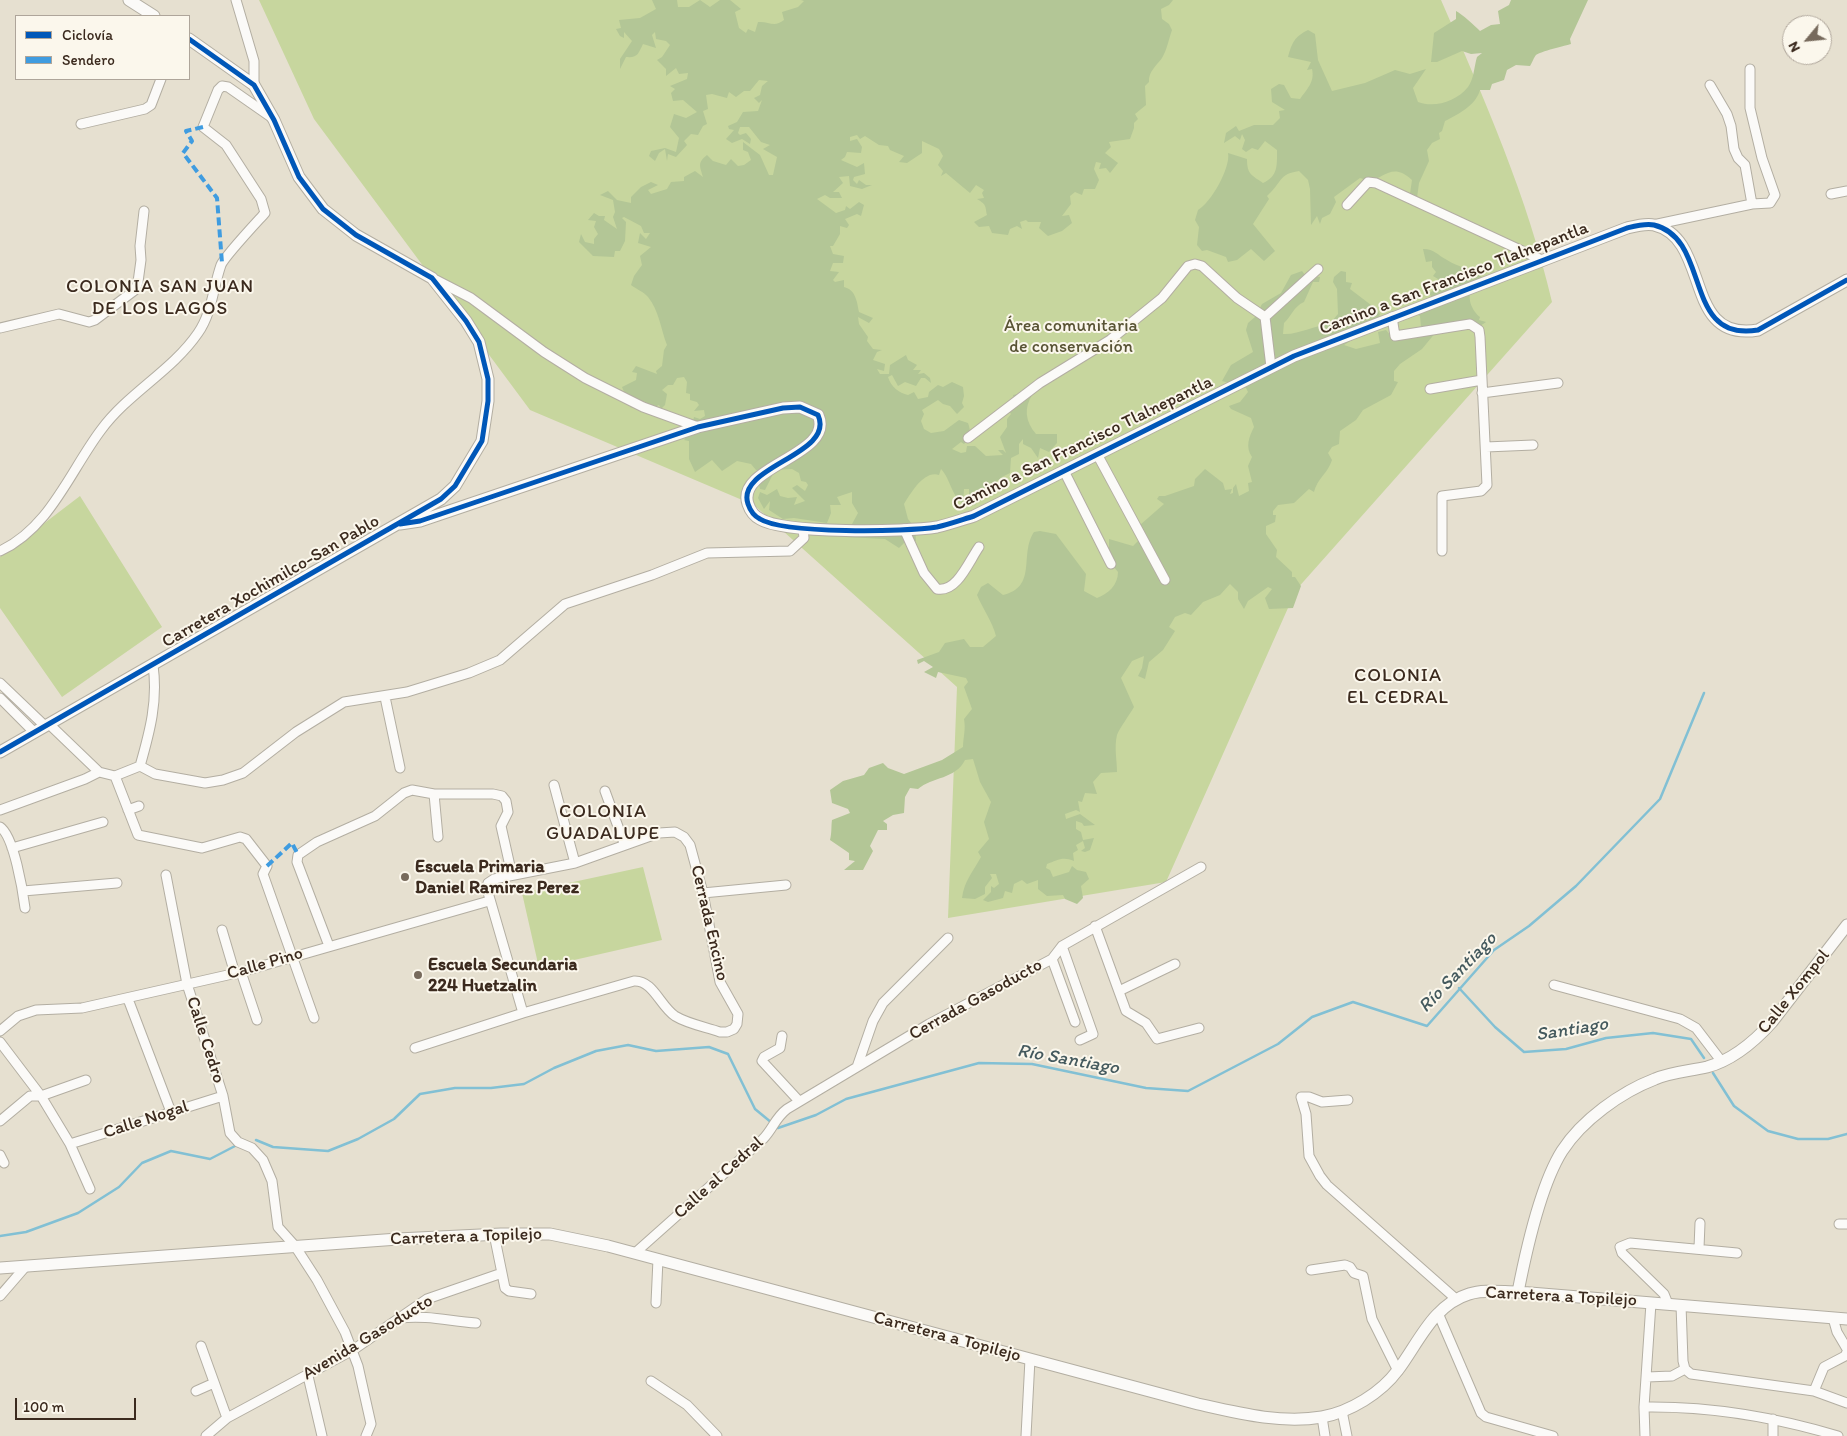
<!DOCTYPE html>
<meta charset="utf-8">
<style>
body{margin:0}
#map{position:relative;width:1847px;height:1436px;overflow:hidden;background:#e6e0d0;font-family:Itim,sans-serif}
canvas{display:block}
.legend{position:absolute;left:15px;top:15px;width:175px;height:65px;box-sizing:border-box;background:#fbf7ec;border:1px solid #aea59a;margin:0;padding:6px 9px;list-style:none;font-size:15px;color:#3b2a1e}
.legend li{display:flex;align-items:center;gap:10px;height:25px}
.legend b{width:25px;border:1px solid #aea59a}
.north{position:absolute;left:1782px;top:15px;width:50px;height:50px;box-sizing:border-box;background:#fbf7ec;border:1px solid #aea59a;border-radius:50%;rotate:242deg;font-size:14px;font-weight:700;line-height:20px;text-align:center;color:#3b2a1e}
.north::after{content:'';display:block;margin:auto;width:18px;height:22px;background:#776a5c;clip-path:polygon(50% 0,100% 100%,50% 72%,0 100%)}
.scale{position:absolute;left:15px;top:1398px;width:121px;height:22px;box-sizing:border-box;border:2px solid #3b2a1e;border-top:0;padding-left:6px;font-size:15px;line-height:18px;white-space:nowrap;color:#3b2a1e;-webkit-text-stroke:4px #fbf7ec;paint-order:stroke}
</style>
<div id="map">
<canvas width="1847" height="1436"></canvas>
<ul class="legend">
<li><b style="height:6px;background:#0057b8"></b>Ciclovía</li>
<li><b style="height:6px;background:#3f9ce0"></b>Sendero</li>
</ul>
<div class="north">N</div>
<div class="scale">100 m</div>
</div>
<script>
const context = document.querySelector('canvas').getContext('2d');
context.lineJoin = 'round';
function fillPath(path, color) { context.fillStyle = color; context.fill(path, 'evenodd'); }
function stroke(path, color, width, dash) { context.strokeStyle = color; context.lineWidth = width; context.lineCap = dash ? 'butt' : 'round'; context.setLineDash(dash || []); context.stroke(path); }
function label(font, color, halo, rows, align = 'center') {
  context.font = font + ' Itim,sans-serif'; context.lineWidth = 4; context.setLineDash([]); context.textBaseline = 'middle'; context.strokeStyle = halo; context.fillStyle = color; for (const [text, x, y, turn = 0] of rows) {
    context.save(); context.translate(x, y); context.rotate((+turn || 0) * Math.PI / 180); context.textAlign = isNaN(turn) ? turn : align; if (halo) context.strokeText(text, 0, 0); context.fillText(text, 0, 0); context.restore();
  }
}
const green = new Path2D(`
 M259 0H1441C1484 98 1528 198 1552 302L1296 590 1166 882 948 918 957 687 754 505 530 410 314 119Z
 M80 496 162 627 62 697 0 608V557Z
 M643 867 662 940 539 968 522 893Z`);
const forest = new Path2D(`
 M652 0H677L678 7H689L700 0 710 7 720 0H730L741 9 735 12 739 28 746 33 748 29 755 32 758 22C769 21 774 28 784 20L782 12 798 7 804 1 801 0H1173L1169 5 1161 9 1162 19 1169 24 1172 30C1169 38 1167 50 1162 58 1157 65 1148 72 1149 82L1145 86 1146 105 1135 114 1138 119 1134 123V128L1130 139 1109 142 1111 147 1105 153 1118 163 1110 173 1106 168 1099 169 1101 163 1096 162 1094 169 1099 180 1095 189H1084L1082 195 1075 192 1070 196 1071 204 1062 216 1069 215 1072 223 1062 231 1048 236 1039 228 1041 222H1028L1026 220 1020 222 1022 229 1017 226 1010 229 1008 235 992 233 989 226 979 227 974 222 987 215C985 206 987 205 977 199L984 198 982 193 984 190 976 185 970 193 946 173 941 176 943 171 938 165 943 156 939 149 922 141V153L907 163 899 162 904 156 890 150 888 146 879 145 865 136 860 139 857 135 850 137V141L857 139 862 147 861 153 847 152 845 157 841 160 857 167 864 163 865 174 854 177 853 180 857 184 859 180 866 185H872L862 189 850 186 849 176 839 177 843 183 833 192H839L842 198H830L825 195 817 199 836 213 845 210 846 206 850 209 859 202 864 205 861 216 857 214 845 219 849 225 847 228 840 226V234L833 246H830L833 254 844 256 843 263H833L830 271 839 272 833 280 835 282 844 280V287C856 290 857 302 859 312L873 318 869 323 858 317 859 324 868 337 867 341 873 349 882 350 877 352 873 360 885 364 884 371 877 369 880 374H889L890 365 906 355 908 360 917 365 913 370H921L918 374 924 373 930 378 931 383 925 378H921L916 386 905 382 898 386 892 375 888 377C891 387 899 393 908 395L914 392 918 399 928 397 929 392 938 385 943 387 952 382 963 387 964 396 962 403 964 407 957 414 950 406 943 404 938 400 922 410 924 414 921 421 924 429 931 433 944 431 959 420 968 423C971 431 971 438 964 444L961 442 952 449 961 453 966 452 967 446H975L986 456 1003 455 998 450H1003L1006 453 1000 437 1007 427V419L1011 414 1009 411 1016 405 1013 395 1029 392 1032 395C1024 408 1025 421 1036 434H1057V443L1049 452 1040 448 1038 458 1031 448 1023 444V439L1019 444V454L1011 458 1010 473 1002 477 984 492 973 491 977 499 975 506 969 498V489H964L963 504C951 495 951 480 941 469L939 475C924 470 911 493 904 504L908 519 915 528 916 541 904 543 899 548 885 539 845 537 858 513 852 503V492L837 497 841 505H830L831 513 827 523 794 518 783 519 769 510 770 501 764 509 758 498 760 492 767 495 777 489 780 496 788 498 797 497 794 505 805 501 792 488 797 485 805 491 808 485 806 482 801 481 799 473 792 469 775 470 765 490 760 489 758 480 759 470H756L751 464 737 461 722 471 712 460 695 472 689 459V441L684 440 690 433 694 417 700 419 705 416 704 410 694 411 699 405 697 402 690 400V394L686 393 687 382 684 377 677 378 673 385H668L662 390 667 394 665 405 661 409 659 405 650 409 635 402 631 408 622 387 636 380 637 373 632 372 636 366 657 374 656 371 662 366 664 350 667 345C661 330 659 310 648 297 644 292 636 289 631 285L634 276 642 265 640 256 651 247 638 243 640 233 646 239 650 233H644L641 226 624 217 622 218 626 222 625 241 620 251H615L614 257 593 256 579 242 581 234 585 242 594 244V239L598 234 594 227 596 221 588 220 594 213 599 216H605L604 220 617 229 613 217 615 212 613 200 600 195 608 191 617 200 631 203V197L641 187 651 182 658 185 648 190 651 194 667 189 671 182 684 181V177L695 171 703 177C700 166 697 163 707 155L713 161 726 165 731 159 738 166 744 165 751 160 748 152 743 150V142L760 155 769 175H773L777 157 763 149 770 145 761 142 749 127H740L738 133 740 135 746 133 751 139 750 144 742 139 732 143 726 139 734 130 729 129 728 126 737 122 743 112 758 111 762 100 759 103 754 98 760 95 762 86 768 81 759 80 750 91H744L736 97 729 92 727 98 712 94 706 95 708 109 703 111 707 124 703 126 698 135 691 134 684 141 687 145 676 157 668 154 667 161 665 149 659 153 655 161 649 156 651 151 665 148 676 152 679 138 670 127 674 114 686 118 697 112 683 100 673 101 671 93 675 89 670 86 687 79 688 73 679 74 676 68 666 76V69L657 60 662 57 670 45 666 41 656 39 655 32 652 35 656 48 643 44C638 54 638 58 626 57L620 69V59L632 41 624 32V38L620 36 616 29 621 28 619 20 640 18 656 9Z
 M1511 0H1588L1570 39 1571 44C1567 45 1539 52 1536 55 1534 57 1532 63 1530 66L1516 65 1507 70 1504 80 1492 84 1490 90H1480C1476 105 1459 114 1445 121L1442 131 1439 133 1440 139 1432 143 1427 150 1429 161 1419 183 1417 198 1410 194 1412 180C1388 158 1383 187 1360 178L1334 197 1336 202 1330 214 1322 218 1320 224 1317 216 1311 225 1310 189 1308 180 1299 171C1278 174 1282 183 1267 196L1269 199 1253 224 1275 251 1264 261 1251 249 1237 260 1228 262 1226 257 1207 250 1202 251 1197 245 1199 227 1195 220 1198 210C1211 203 1231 167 1228 153L1247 159C1247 175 1252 175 1263 183 1278 176 1277 166 1277 150L1265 141 1258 150 1252 148 1246 152 1242 149 1245 140 1242 134 1240 140 1235 136 1224 143 1226 133 1236 126 1239 131 1254 125H1273L1280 118 1279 111 1285 110 1272 102 1271 89 1279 84 1284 85 1291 98 1300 99C1307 89 1315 82 1312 69L1307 70 1311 62 1288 57C1292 43 1294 37 1308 30L1315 34 1318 60 1332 91 1365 83 1395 70 1410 74 1426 69 1413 88 1418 102C1434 108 1456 102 1468 87 1474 79 1474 67 1477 57L1482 53 1471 54 1462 51 1437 62H1431L1434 33 1456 19V11C1462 14 1475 26 1480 31L1491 25 1500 24 1498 11 1509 5Z
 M1423 249C1435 249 1437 255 1447 260 1458 267 1471 269 1482 277 1480 285 1476 284 1472 290 1466 298 1473 312 1480 317L1479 320 1486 322 1477 328 1466 326 1436 332 1422 349 1400 364 1394 371V381L1398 382 1391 395 1363 410 1356 420 1340 431 1339 444 1332 447 1328 453 1332 460C1328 473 1317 479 1314 492L1309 489 1294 503 1278 505 1273 511V515H1276L1275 522 1266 526V534L1277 550 1276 557 1292 572V577H1295L1301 586 1293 608 1269 609 1265 598 1272 589 1268 587 1248 601 1244 609 1238 599V592L1230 584 1220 595 1203 602 1191 615 1185 613 1175 617 1169 627 1175 631 1163 650 1149 662 1145 679 1138 676 1142 668 1144 656 1132 661 1121 678 1134 707C1130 714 1119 729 1117 735 1114 748 1117 759 1117 772L1101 773 1093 782 1097 794 1085 793 1082 802 1078 801 1080 812 1076 810 1065 814 1066 819 1080 814 1095 825 1084 826 1082 823 1076 821V829L1081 832 1083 840 1094 838 1090 850 1085 852 1081 851 1085 848 1083 841 1076 845 1078 850 1073 853 1074 861C1063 856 1057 860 1047 864L1046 868 1050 870 1053 877 1069 872 1072 866 1077 870 1086 872 1089 879 1081 886 1083 898 1077 904 1065 899 1063 895 1047 896 1038 889V880L1027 884 1022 880 1014 884 1012 893 1005 891 1003 898 988 902 983 900 991 892V886L994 888 999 884 996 874H990L992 878 985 887V894L975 899 962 898C964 881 973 872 981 857L978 852 989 839 984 822 991 802 980 782 973 759 965 760C956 779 932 777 918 789L910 788 905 797 904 813 893 815 883 821 887 824V830H878L870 846 873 851 863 870H844L855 861 849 860V853L830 840C832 832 831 827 832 820L850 813 848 809 832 803 830 790 843 781 864 775 869 768 883 763 888 768 904 774 942 760 963 747C963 737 966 730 964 719L972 709 964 687 968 682 966 678 938 672 936 678 924 672 933 667 924 661 918 664 917 660 939 652 945 643 964 639 970 647H983L996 636C992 621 983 609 977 595L981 587 988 583 1003 595C1038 587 1019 554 1034 532L1040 531 1056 534 1086 574 1084 591 1097 598C1108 594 1118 585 1118 572L1109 561V539L1133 546 1139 540 1140 525 1164 504 1157 499 1159 496H1165L1194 486 1195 479 1205 469 1223 483 1225 490 1232 489 1230 494 1233 493V488L1236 484 1239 496 1249 491 1248 483 1252 482 1248 466 1252 457C1245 447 1249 437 1254 427L1251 418 1231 409 1229 406 1240 402 1248 392 1246 388 1222 381 1231 365 1253 352 1246 330 1248 323 1255 317 1262 304 1281 293 1291 275 1302 271 1305 275 1320 277 1319 282H1313L1304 302C1294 306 1291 317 1284 323L1283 334C1301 335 1316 323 1334 325L1337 321H1332L1338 314 1337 289 1333 282 1334 277 1341 271 1346 272V282L1352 283 1350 289 1375 308 1380 314 1374 326 1344 345 1356 349 1380 343 1378 332 1386 330 1391 336 1421 327 1420 316 1413 312 1431 296 1429 293 1439 287 1438 279 1433 276 1436 272 1432 267V261L1426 262Z`);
const stream = new Path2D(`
 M1459 988 1495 1027 1524 1052 1566 1049 1606 1038 1653 1033 1691 1039 1704 1058
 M1713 1073 1734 1106 1768 1131 1798 1139H1828L1847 1134
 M776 1126 778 1128 816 1115 846 1099 979 1063 1032 1064 1146 1088 1188 1091 1278 1044 1312 1017 1353 1002 1427 1026 1494 950 1529 926 1576 886 1660 799 1704 693
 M256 1140 273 1147 328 1151 358 1139 394 1119 420 1094 455 1088H491L524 1084 554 1068 596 1051 628 1045 656 1051 709 1047 728 1054 755 1109 772 1123
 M0 1236 26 1232 78 1213 119 1187 142 1163 171 1151 210 1159 237 1145`);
const street = new Path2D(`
 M236 0 254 61V85
 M1710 85 1727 114 1731 126 1734 149 1738 158 1745 165 1752 204 1770 203 1775 195 1762 158 1750 108V69
 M81 124 145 109 151 105 161 79
 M1831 194 1847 191
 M1347 205 1368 182 1376 183 1542 260
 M1653 225 1752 204
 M436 280 471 298 544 352 585 378 643 407 698 427
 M1265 317 1318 269
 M1392 317 1395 336 1470 324 1479 330 1480 337 1487 485 1481 491 1442 496V551
 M0 328 59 314 89 322 95 320 135 290 138 282 141 260 140 246 144 211
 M1430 389 1482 380
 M1482 393 1558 383
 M968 438 1040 383 1110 340 1162 298 1188 266 1195 264 1202 266 1237 298 1265 317 1271 367
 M1486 447 1533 445
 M1097 454 1165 580
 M1064 471 1111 564
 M904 529 924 573 937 589C957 593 969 561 979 547
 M0 551C50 528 70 471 101 430 128 393 172 371 198 333 212 313 213 288 221 265 225 256 256 223 265 213L261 199 226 145 203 127 218 90 222 86 228 87 271 117
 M0 683 45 726
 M385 697 400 768
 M0 698 34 732
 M49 724 99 772 115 776 138 835 202 848 240 837 246 839 267 866 263 874 314 1018
 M140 766C150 731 158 701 153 665
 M115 776 140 766 155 774 205 783 223 780 243 773 296 732 344 702 407 692 469 673 500 660 565 604 652 575 707 553 790 551 804 538 803 529
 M605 791 624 843
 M434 794 438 837
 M0 810 85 779 99 772
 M128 810 139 806
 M0 827C14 836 23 892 25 908
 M12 848 103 822
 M166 875 187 984 223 1096 230 1133 238 1142 252 1148 263 1160 272 1181 278 1227 295 1246 317 1280 345 1332 358 1366 371 1424 366 1436
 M23 891 117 883
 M703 893 786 885
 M1095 926 1126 1011 1146 1023 1157 1039 1199 1028
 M222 930 235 974
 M329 946 297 862 298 855 317 842 375 816 404 793 412 790 434 794H493L502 796 506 801 508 812 501 826 512 875
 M1062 946 1093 1034 1080 1040
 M1052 959 1075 1022
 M241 972 257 1020
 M1554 985 1680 1019 1696 1028 1722 1062
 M1119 991 1175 964
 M128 999 171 1112
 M523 1013 487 889 488 883 494 879 575 863 554 785
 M0 1031 18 1016 36 1010 82 1008 241 972 489 901
 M782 1036 780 1048 764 1057 762 1061 799 1101
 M0 1042 41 1096 70 1144 90 1189
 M415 1048 523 1013 634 981C653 980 660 1006 675 1016 688 1024 706 1027 720 1032H727L734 1029 737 1024 738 1014 720 982 703 893 690 845 684 837 675 832 659 833 575 863
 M857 1067 873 1021 883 1003 948 938
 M1348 1100 1322 1102 1309 1097H1301L1306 1114 1309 1156 1320 1176 1327 1185 1456 1299
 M0 1121 30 1096H41L86 1080
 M70 1144 223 1096
 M0 1155 4 1163
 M1839 1224H1847
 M494 1234 505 1288 509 1291 531 1294
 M1699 1248 1700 1223
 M635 1253 763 1139C773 1129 775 1118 787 1109L929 1024 1052 959 1062 946 1201 867
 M1311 1270 1345 1265 1350 1267 1354 1273 1363 1276 1372 1319 1398 1371
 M0 1296 26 1266
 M656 1303 658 1259
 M1668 1304 1664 1294 1622 1253 1620 1247 1630 1243 1737 1253
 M1681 1305 1683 1361 1685 1369 1691 1374 1814 1391 1847 1403
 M1438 1313 1481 1413 1486 1417 1553 1436
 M400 1318C427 1315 449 1321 476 1323
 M1833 1318 1837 1332 1847 1349
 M201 1346 227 1418
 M308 1376 322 1436
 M1647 1377 1672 1376 1685 1369
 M651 1381 687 1405 717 1436
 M196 1391 214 1383
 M1814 1391 1824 1367 1845 1356 1847 1352
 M1644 1407C1710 1406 1775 1417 1838 1436
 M1342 1411 1347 1436
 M1322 1417 1325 1436
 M206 1436 227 1418 353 1350 427 1299 502 1273
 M1026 1436 1030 1359
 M1645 1436 1644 1407 1651 1303
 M1773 1436V1419`);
const secondary = new Path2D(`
 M129 0 154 16
 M400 524 420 521 698 427 783 408 800 407 818 415C836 455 735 466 748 504 750 510 754 516 760 519 784 534 906 532 937 527 950 524 961 520 974 516L1294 356 1627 228C1635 226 1646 223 1654 225 1712 239 1682 343 1758 330L1847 280
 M0 752 441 499 455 486 482 441 488 401V379L479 342 466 321 432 278 356 235 323 209 299 177 274 120 254 85 189 39
 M0 1268 398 1239 501 1234H550L608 1246 1198 1404C1238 1413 1281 1424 1322 1417 1350 1412 1381 1393 1398 1370 1419 1342 1433 1305 1469 1294 1484 1289 1502 1292 1518 1292L1847 1319
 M1518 1292C1526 1251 1540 1186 1562 1151 1582 1120 1621 1092 1655 1079 1671 1072 1690 1071 1707 1067 1733 1060 1754 1042 1772 1022L1847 925`);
const quiet = new Path2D(`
 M203 127 186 131 192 141 183 153 217 198 222 263
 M267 866 292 843 298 855`);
const cycleway = new Path2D(`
 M400 524 420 521 698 427 783 408 800 407 818 415C836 455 735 466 748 504 750 510 754 516 760 519 784 534 906 532 937 527 950 524 961 520 974 516L1294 356 1627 228C1635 226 1646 223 1654 225 1712 239 1682 343 1758 330L1847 280
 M0 752 441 499 455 486 482 441 488 401V379L479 342 466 321 432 278 356 235 323 209 299 177 274 120 254 85 189 39`);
const markers = [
 [405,877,5,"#776a5c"],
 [418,975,5,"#776a5c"]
];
const streetNames = [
 ["Camino a San Francisco Tlalnepantla",1454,279,-21],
 ["Camino a San Francisco Tlalnepantla",1083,444,-26],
 ["Carretera Xochimilco-San Pablo",271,582,-30],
 ["Cerrada Encino",709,923,77],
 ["Calle Pino",265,964,-16],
 ["Calle Xompol",1794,992,-51],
 ["Cerrada Gasoducto",976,1000,-29],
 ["Calle Cedro",205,1040,72],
 ["Calle Nogal",146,1120,-18],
 ["Calle al Cedral",719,1178,-42],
 ["Carretera a Topilejo",466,1237,-2],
 ["Carretera a Topilejo",1561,1297,3],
 ["Carretera a Topilejo",947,1337,15],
 ["Avenida Gasoducto",368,1338,-31]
];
const parkNames = [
 ["Área comunitaria",1071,326],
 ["de conservación",1071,347]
];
const poiNames = [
 ["Escuela Primaria",415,867],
 ["Daniel Ramirez Perez",415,888],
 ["Escuela Secundaria",428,965],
 ["224 Huetzalin",428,986]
];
const neighbourhoodNames = [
 ["COLONIA SAN JUAN",160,287],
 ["DE LOS LAGOS",160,309],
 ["COLONIA",1398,676],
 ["EL CEDRAL",1398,698],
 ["COLONIA",603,812],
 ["GUADALUPE",603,834]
];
const waterNames = [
 ["Río Santiago",1458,973,-46],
 ["Santiago",1572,1030,-9],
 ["Río Santiago",1068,1060,10]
];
fillPath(green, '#c7d69e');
fillPath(forest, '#b3c696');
stroke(stream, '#82c0d4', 2.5);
stroke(street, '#b3aea2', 11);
stroke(secondary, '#b3aea2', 13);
stroke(street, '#fbfaf8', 9);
stroke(secondary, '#fbfaf8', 11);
stroke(quiet, '#3f9ce0', 4, [8, 4]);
stroke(cycleway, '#0057b8', 5);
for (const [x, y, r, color] of markers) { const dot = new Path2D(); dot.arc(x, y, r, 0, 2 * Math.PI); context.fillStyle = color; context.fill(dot); stroke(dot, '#fbf7ec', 2); }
label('18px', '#3b2a1e', '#fbf7ec', streetNames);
label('18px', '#585334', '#fbf7ec', parkNames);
label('bold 18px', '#3b2a1e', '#fbf7ec', poiNames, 'left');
context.letterSpacing = '1px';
label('19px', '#3b2a1e', '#fbf7ec', neighbourhoodNames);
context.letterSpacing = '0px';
label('italic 19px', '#455a5e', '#fbf7ec', waterNames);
</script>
